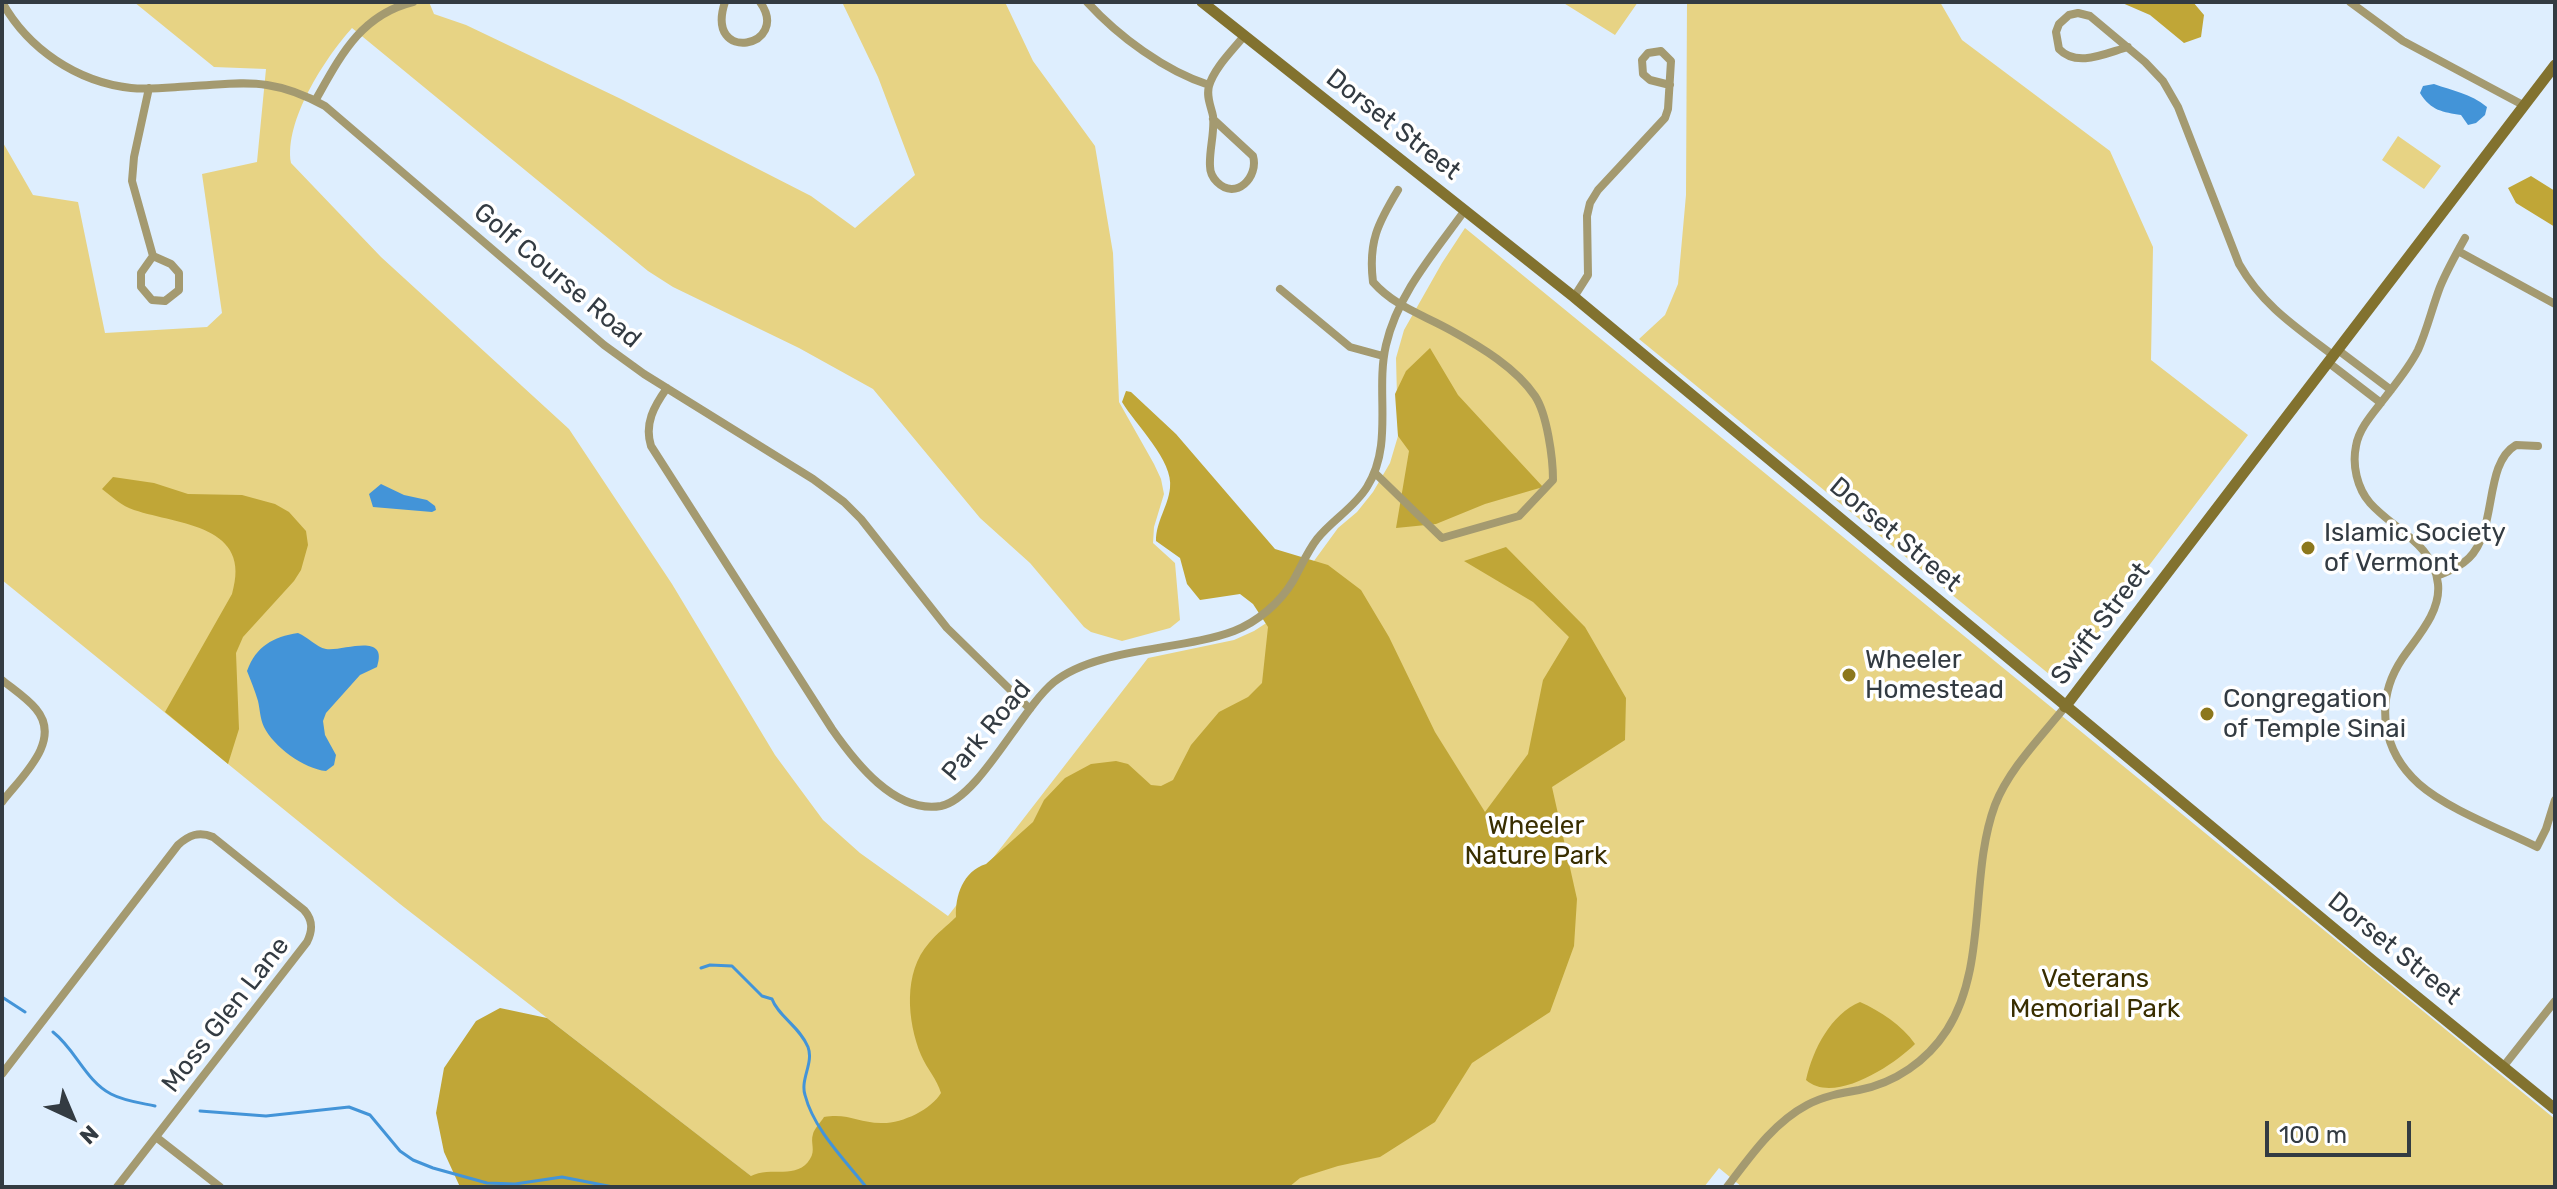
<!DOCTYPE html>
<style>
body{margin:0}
#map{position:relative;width:2557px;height:1189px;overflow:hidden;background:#deeefe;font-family:Rubik,sans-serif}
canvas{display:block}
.frame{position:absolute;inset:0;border:4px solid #333b42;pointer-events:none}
.north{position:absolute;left:32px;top:1077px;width:80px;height:80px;-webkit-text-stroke:6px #fff;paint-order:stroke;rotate:136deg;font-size:22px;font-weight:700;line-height:32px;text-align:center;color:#333b42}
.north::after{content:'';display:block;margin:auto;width:28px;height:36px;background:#333b42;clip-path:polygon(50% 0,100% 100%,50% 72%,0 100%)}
.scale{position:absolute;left:2265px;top:1121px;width:146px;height:36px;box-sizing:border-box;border:4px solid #333b42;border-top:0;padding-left:10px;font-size:24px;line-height:28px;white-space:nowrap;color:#333b42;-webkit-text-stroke:6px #fff;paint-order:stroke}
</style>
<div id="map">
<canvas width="2557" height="1189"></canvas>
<div class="frame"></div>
<div class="north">N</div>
<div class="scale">100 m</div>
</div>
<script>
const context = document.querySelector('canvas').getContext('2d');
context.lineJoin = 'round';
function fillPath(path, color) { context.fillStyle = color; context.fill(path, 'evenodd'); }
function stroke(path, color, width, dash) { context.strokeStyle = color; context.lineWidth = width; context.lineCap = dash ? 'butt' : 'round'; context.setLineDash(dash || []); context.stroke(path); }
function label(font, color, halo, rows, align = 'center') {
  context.font = font + ' Rubik,sans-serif'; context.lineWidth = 7; context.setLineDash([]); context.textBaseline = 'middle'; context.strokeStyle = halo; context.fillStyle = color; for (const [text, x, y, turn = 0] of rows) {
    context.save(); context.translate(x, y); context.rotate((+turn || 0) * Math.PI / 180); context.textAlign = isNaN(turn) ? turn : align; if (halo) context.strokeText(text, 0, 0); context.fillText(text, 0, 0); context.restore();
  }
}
const green = new Path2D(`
 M134 2H429L434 14 466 25 621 99 811 196 855 228 915 175 878 77 842 2H1005L1033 61 1095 146 1113 253 1119 402 1154 464 1161 479 1164 494 1154 527 1153 543 1175 563 1180 620 1170 628 1122 641 1091 632 1084 627 1030 563 980 518 873 389 799 348 673 287 648 271 352 28C325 58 284 121 291 163L381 257 569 429 672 584 775 755 823 820 860 853 948 916 1148 658 1234 640 1254 631 1271 620 1338 528 1357 512 1373 492 1390 463 1398 436 1396 358 1404 330 1442 263 1465 228 2555 1119V1187H1742L1719 1168 1704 1187H765L400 904 2 580V141L33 195 78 202 105 333 207 327 222 313 202 174 257 162 266 69 214 67Z
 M1562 2H1638L1615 35Z
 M1687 2H1940L1962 40 2110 151 2153 247 2151 360 2248 435 2060 683 1639 339 1665 315 1678 284 1686 195Z
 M2398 136 2441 166 2424 189 2382 160Z`);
const forest = new Path2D(`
 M2120 2H2193L2204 15 2201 37 2184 43 2150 15Z
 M2531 176 2555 191V227L2516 203 2508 188Z
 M1430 348 1458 395 1543 487 1485 504 1436 524 1396 528 1409 451 1398 436 1395 394 1406 371Z
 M1126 391 1131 392 1176 434 1275 549 1328 565 1361 590 1389 637 1435 732 1485 812 1528 754 1543 680 1569 637 1533 602 1464 561 1506 547 1585 627 1626 698 1625 740 1552 787 1577 899 1574 946 1550 1012 1472 1063 1435 1122 1380 1157 1338 1166 1300 1178 1289 1187H460L444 1152 436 1113 444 1068 476 1021 500 1008 547 1018 751 1176C770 1166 798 1180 810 1159 816 1150 810 1143 813 1134 814 1129 821 1122 824 1117 849 1113 858 1123 881 1123 901 1124 931 1110 941 1093 937 1079 927 1069 921 1055 907 1021 903 972 929 943 937 933 947 926 956 917 955 896 963 871 986 864L1033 822 1044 800 1065 778 1091 764 1116 761 1128 764 1151 785 1161 786 1173 780 1191 745 1219 712 1248 697 1262 683 1268 627 1253 604 1240 594 1200 600 1187 584 1180 558 1156 541C1156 521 1168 507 1170 488 1174 461 1135 424 1122 402Z
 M113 477 154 483 188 494 242 495 275 504 289 512 306 531 308 545 301 570 294 581 243 637 236 653 239 729 228 764 165 712 232 594C253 525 180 525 134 510 122 506 112 497 102 489Z
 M1860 1002C1880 1011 1902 1025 1915 1044 1894 1065 1834 1105 1806 1080 1813 1049 1831 1014 1860 1002Z`);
const water = new Path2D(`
 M2434 84C2453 91 2470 93 2487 107L2485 115 2476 123 2468 125 2461 115C2443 112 2431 111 2420 93L2423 86Z
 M381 484 404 495 427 500 435 506 436 510 432 512 373 507 369 494Z
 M298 633C308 637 316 647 326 649 342 652 389 631 377 667L360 675 326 713 323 721 325 735 336 755 334 765 326 771C304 769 273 746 264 727 260 718 260 710 258 701 255 691 251 681 247 671 256 646 273 637 298 633Z`);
const stream = new Path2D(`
 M701 968 710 965 732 966 762 996 772 999C778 1016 800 1027 808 1047 814 1063 800 1079 805 1095 814 1130 845 1160 866 1187
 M2 997 25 1012
 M53 1032C76 1050 85 1080 111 1094 124 1101 141 1103 155 1106
 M200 1111 266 1116 349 1107 370 1115 400 1151 413 1160 433 1168 487 1183 515 1184 562 1177 613 1187`);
const street = new Path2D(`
 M2 2C28 49 77 82 131 88 151 90 172 87 193 86 217 85 243 81 267 85 287 88 307 96 325 106L604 345 644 374 813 479 844 502 861 519 947 628 1030 709
 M725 2C704 65 792 47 760 2
 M1087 2C1118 36 1165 71 1209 85
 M2350 2 2403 41 2523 105
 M2128 47C2106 53 2077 68 2059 49L2056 32 2059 24 2069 15 2078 13 2090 16 2145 62 2163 81 2178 107 2239 264C2263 306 2296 327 2334 356
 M149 88 134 157 132 181 153 256 141 273V287L152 300 165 301 179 290V273L171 264 153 256
 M315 101C340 57 360 15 413 2
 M1213 119 1253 156C1259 177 1236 201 1217 182 1213 178 1210 172 1210 166 1209 150 1215 132 1213 116 1211 106 1206 97 1209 86 1214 68 1233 50 1244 36
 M2465 238C2456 254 2447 270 2440 287 2432 308 2427 330 2418 350 2410 366 2398 381 2387 395 2376 410 2359 427 2356 446 2352 465 2357 488 2370 503 2394 530 2434 544 2438 584 2441 612 2417 637 2402 659 2374 701 2382 751 2419 784 2447 809 2503 830 2537 847L2546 829 2555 800
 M2458 251 2555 304
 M1280 289 1350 347 1383 356
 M1574 297 1588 275 1587 216 1590 203 1598 190 1665 118 1668 109 1671 61 1661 51 1648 53 1642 60 1643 74 1650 80 1670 85
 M2338 350 2391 390
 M2329 363 2381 403
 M667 388C654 406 644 424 651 446L832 729C855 762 895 814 941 806 979 798 1021 709 1054 682 1098 647 1181 651 1234 631 1257 622 1280 603 1293 581 1301 567 1307 552 1317 539 1332 520 1354 508 1367 487 1394 444 1375 392 1386 345 1398 293 1435 252 1465 210
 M1375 473 1442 538 1519 516 1553 480C1553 458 1547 414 1535 396 1516 368 1481 347 1452 331 1424 315 1395 307 1373 282 1368 242 1378 223 1398 190
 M2437 576C2449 571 2460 567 2469 558 2498 530 2483 464 2516 445L2538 446
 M2 680C13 689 27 698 36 709 63 741 21 777 2 802
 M2503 1067 2555 1001
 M2 1074 178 845C189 835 199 831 213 837L304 910C313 920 313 930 307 942L117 1187
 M156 1137 220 1187
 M1727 1187C1750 1157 1773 1123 1807 1105 1824 1096 1841 1093 1859 1090 1895 1083 1927 1061 1947 1030 1988 966 1969 875 1995 805 2009 769 2041 737 2065 707`);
const secondary = new Path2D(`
 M1202 2 1574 297 2373 961 2555 1109
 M2065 707 2555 65`);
const markers = [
 [2308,548,8,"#8c771c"],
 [1849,675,8,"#8c771c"],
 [2207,714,8,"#8c771c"]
];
const streetNames = [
 ["Dorset Street",1393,125,38],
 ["Golf Course Road",557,276,40],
 ["Dorset Street",1895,535,40],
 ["Swift Street",2101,624,-53],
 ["Park Road",987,731,-50],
 ["Dorset Street",2394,949,39],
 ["Moss Glen Lane",226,1015,-52]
];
const poiNames = [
 ["Islamic Society",2324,533],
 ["of Vermont",2324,563],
 ["Wheeler",1865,660],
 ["Homestead",1865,690],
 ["Congregation",2223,699],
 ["of Temple Sinai",2223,729]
];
const parkNames = [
 ["Wheeler",1536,826],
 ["Nature Park",1536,856],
 ["Veterans",2095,979],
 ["Memorial Park",2095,1009]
];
fillPath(green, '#e7d384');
fillPath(forest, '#c0a637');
fillPath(water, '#4394d8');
stroke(stream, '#4394d8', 3);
stroke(street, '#a49a70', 8);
stroke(secondary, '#82722f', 11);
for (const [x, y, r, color] of markers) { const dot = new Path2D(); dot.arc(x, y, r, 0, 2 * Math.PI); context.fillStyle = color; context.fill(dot); stroke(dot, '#fff', 3); }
label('26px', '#333b42', '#fff', streetNames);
label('26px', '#333b42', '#fff', poiNames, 'left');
label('26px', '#392e00', '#fff', parkNames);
</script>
